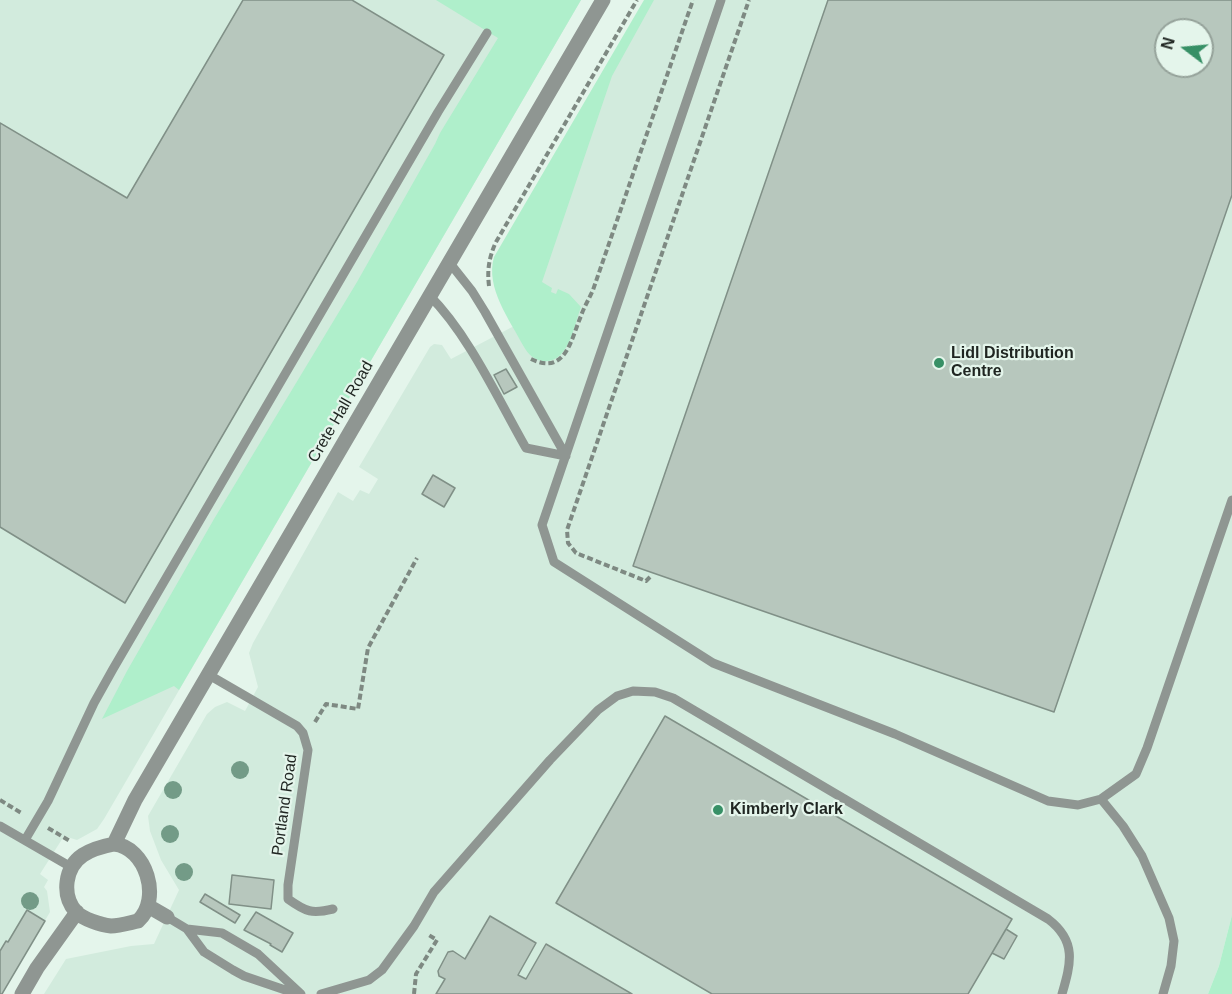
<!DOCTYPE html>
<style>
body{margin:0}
#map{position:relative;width:1232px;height:994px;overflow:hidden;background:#e4f5eb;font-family:Arial,sans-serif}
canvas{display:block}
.north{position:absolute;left:1154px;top:18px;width:60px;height:60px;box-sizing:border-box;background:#e4f5eb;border:2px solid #95a29a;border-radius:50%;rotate:286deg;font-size:16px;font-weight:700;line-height:24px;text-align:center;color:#1f2521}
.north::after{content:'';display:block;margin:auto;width:21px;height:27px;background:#379066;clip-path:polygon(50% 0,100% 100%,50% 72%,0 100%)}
</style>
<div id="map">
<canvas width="1232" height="994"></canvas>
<div class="north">N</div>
</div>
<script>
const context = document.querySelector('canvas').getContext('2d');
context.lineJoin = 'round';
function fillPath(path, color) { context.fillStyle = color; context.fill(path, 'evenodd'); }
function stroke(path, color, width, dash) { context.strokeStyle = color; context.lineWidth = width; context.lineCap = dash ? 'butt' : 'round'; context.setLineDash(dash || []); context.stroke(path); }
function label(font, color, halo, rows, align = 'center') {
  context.font = font + ' Arial,sans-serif'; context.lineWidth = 4.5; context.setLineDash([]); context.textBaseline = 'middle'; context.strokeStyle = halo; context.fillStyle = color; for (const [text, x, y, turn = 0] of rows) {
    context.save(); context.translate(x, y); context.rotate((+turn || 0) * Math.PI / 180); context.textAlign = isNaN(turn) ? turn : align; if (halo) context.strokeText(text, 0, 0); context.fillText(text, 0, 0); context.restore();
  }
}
const built = new Path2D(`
 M0 0H581L104 819 97 829 77 840 64 836 40 874 48 880 44 887 47 891 50 912 2 994H0Z
 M647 0H1232V915L1219 966 1208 994H44L66 959 131 946 154 944 179 890 161 860 150 831 148 816 207 714 215 707 227 702 245 711 258 687 249 653 253 643 338 492 353 501 360 490 369 494 378 479 359 467 430 347 434 344 442 345 451 359 516 325 496 289ZM1166 30H1202V66H1166Z`);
const green = new Path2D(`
 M436 0H581L179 690 174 686 102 719 127 671 214 519 357 282 435 144 440 133 498 38Z
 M644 0H654L612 76 542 282 552 288 551 292 556 294 558 289 569 294 581 307C574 325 569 364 543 361 534 360 528 354 524 347 510 320 485 288 494 257Z
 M1232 915V994H1208L1219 966Z`);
const building = new Path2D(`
 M243 0H352L444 55 125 603 0 527V123L127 198Z
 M828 0H1232V195L1054 712 633 566ZM1166 30H1202V66H1166Z
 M506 369 517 387 504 394 494 375Z
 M433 475 455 488 444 507 422 494Z
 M665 716 1012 919 968 994H712L556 903Z
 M232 875 274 880 271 909 229 904Z
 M205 894 240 915 235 923 200 902Z
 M27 910 45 921 2 994H0V951L6 941 8 942Z
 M256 912 293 933 282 952 270 945 271 944 244 930Z
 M490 916 536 943 518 975 526 979 546 944 632 994H436L445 979 439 976 438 971 448 952 453 951 465 959Z
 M1006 929 1017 936 1004 959 992 953Z`);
const path = new Path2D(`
 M489 286C487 270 489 257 496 242L637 0
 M531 359C566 376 571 339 581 316 584 307 589 299 593 290L693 0
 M650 577 646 581 576 553 568 543 567 530 749 0
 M315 722 326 704 358 709 368 648 417 558
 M0 800 23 814
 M48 828 70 841
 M414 994 416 974 437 940 427 934`);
const lane = new Path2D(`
 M721 0 542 525 554 562 713 663 895 734 1048 801 1078 805 1101 799 1136 774 1147 748 1232 500
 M449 262 472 291 485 312 566 456
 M429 295C469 335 498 399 526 448L566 456
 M209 675 297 726 303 733 308 750 288 885V899C306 912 312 914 333 909
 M1101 799 1123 826 1142 856 1169 918 1174 941 1171 966 1163 994
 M0 826 71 867
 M25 840 48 801 94 703 113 669 438 112 487 33
 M167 917 187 929 204 952 233 970 244 976 297 994
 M187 929 222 933 258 954 301 994
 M321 994 369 980 382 970 414 926 434 892 550 760 598 710 617 696 633 691 655 692 673 698 1048 919C1077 941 1071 963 1062 994`);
const street = new Path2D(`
 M114 844 135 800 603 0
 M114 844C146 847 162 899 138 921 129 923 119 926 111 926 101 925 83 919 76 912 61 895 65 867 83 855 92 849 104 846 114 844Z
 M148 906 167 917
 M22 994 37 968 77 912`);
const trees = [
 [240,770],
 [173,790],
 [170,834],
 [184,872],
 [30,901]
];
const markers = [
 [939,363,6,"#379066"],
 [718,810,6,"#379066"]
];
const poiNames = [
 ["Lidl Distribution",951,354],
 ["Centre",951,372],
 ["Kimberly Clark",730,810]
];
const streetNames = [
 ["Crete Hall Road",341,412,-60],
 ["Portland Road",285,805,-82]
];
fillPath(built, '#d2ebdd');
fillPath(green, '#afefcb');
fillPath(building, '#b7c7bd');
stroke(building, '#809087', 1.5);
stroke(path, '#7e8982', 4, [6, 3]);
stroke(lane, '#8f9692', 9);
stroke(street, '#8f9692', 15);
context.fillStyle = '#739b87';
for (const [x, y] of trees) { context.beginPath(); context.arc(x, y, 9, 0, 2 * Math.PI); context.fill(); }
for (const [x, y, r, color] of markers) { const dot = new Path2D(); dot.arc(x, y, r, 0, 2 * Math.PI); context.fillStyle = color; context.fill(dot); stroke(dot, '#e4f5eb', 2); }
label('bold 16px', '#1f2521', '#e4f5eb', poiNames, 'left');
label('16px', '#1f2521', '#e4f5eb', streetNames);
</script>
